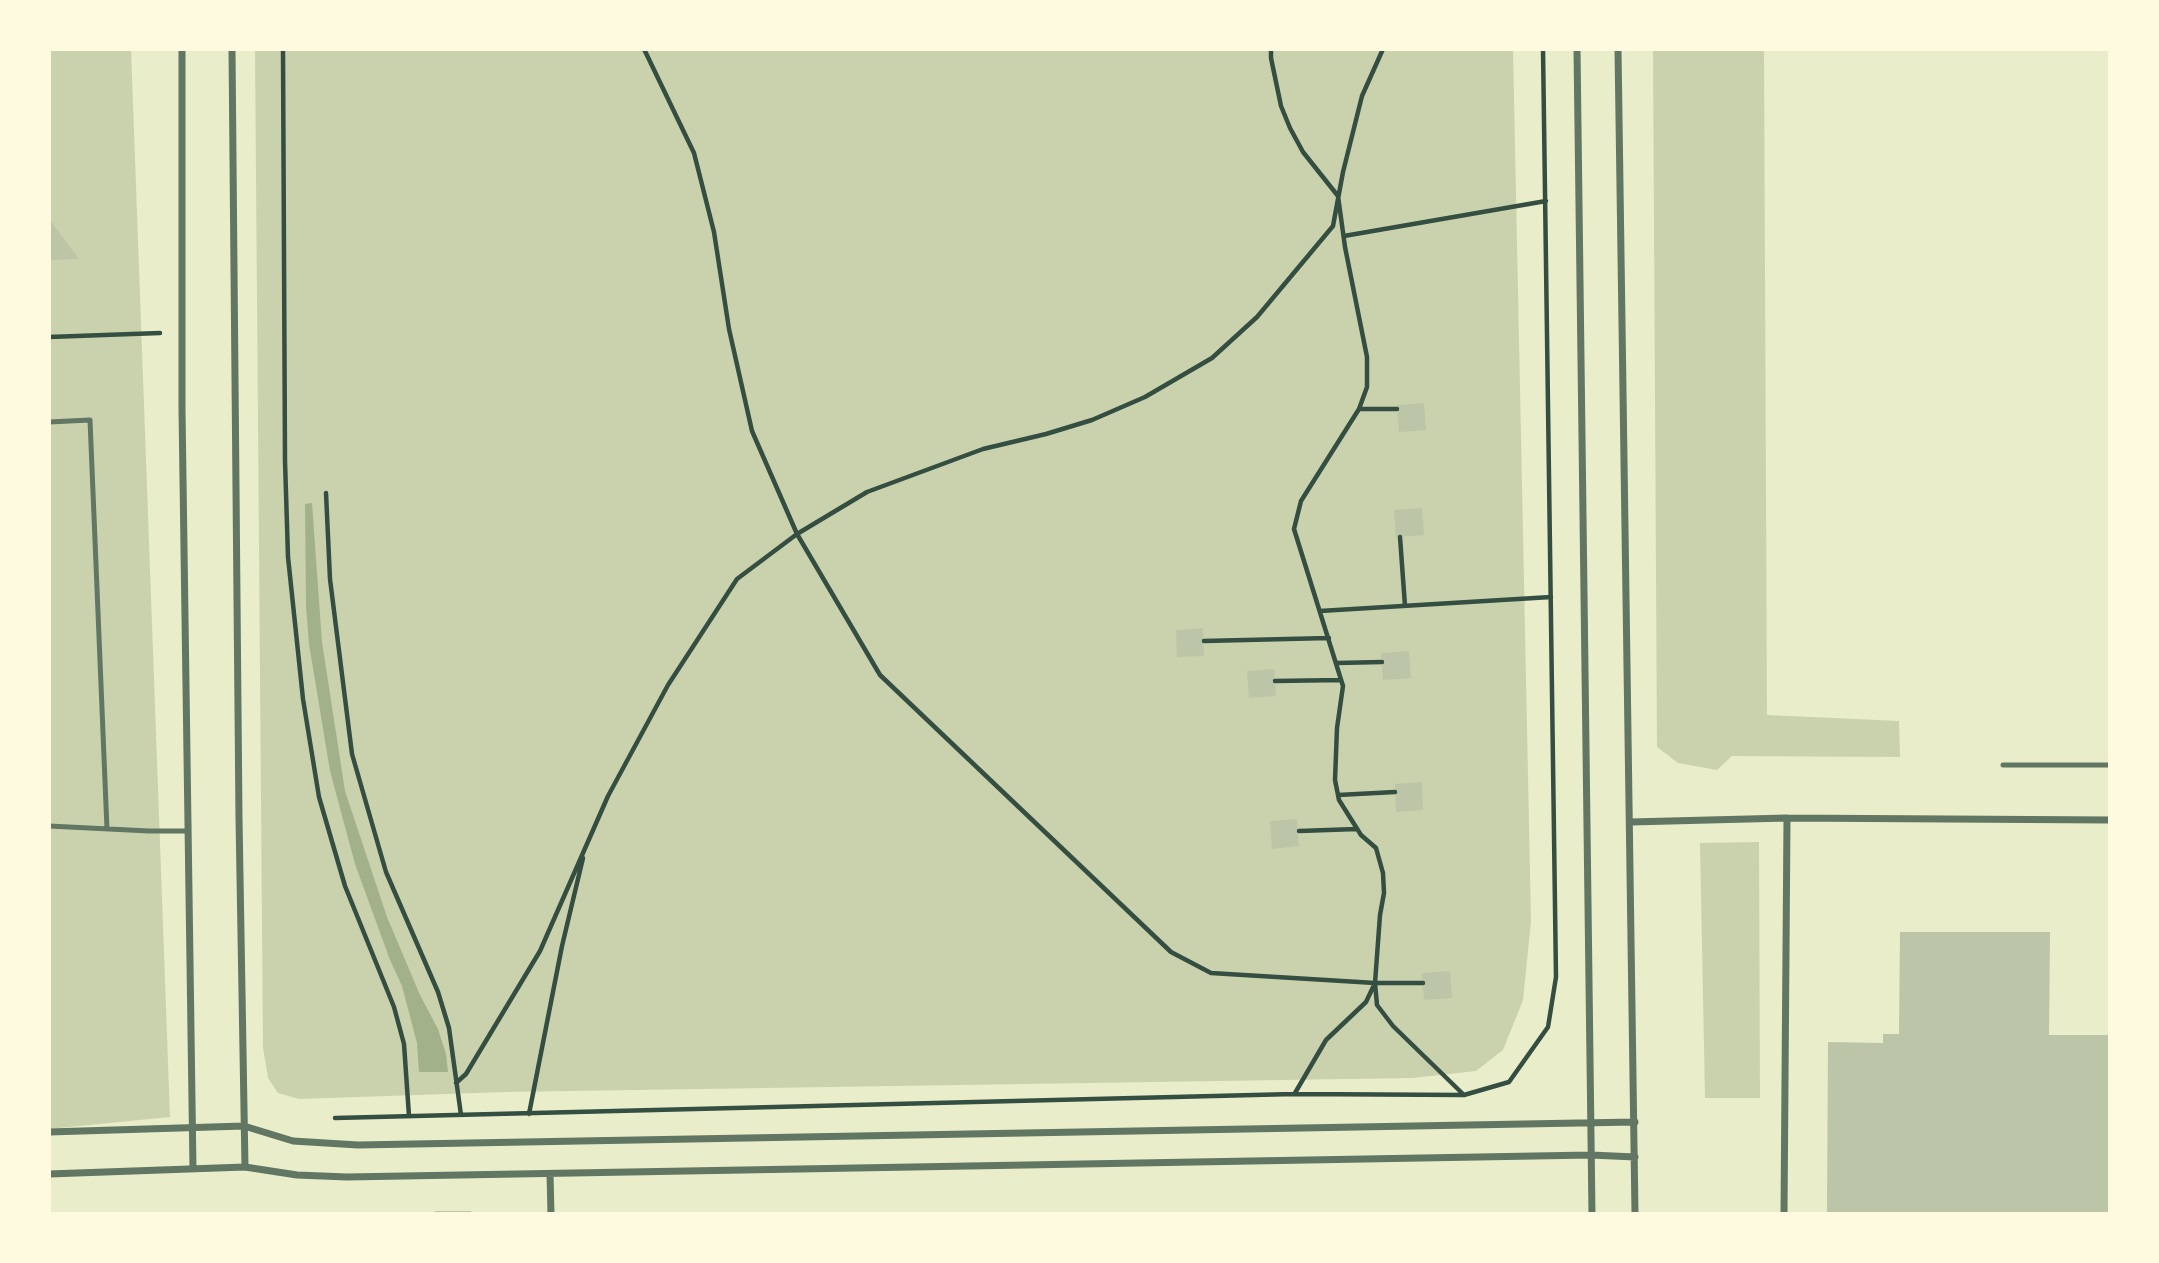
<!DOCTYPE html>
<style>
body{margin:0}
#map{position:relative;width:2159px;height:1263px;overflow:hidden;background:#e9edc9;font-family:"Roboto Condensed",sans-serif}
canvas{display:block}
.frame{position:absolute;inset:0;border:51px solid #fefae0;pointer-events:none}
</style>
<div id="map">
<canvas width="2159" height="1263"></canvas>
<div class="frame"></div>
</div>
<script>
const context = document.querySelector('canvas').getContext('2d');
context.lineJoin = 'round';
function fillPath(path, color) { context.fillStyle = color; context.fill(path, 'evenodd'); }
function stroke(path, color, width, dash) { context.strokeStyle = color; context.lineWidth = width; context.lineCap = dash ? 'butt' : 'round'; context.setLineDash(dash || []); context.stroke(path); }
const green = new Path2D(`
 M49 49H131L170 1117 49 1129Z
 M255 49H1513L1531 921 1523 1000 1503 1050 1476 1071 1413 1078 505 1092 299 1099 278 1093 268 1078 263 1048Z
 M1653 49H1764L1767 715 1899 721 1900 757 1732 756 1717 770 1678 763 1657 747Z
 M1759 842 1760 1098H1705L1700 843Z`);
const water = new Path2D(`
 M312 503 322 642 345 791 387 917 420 995 438 1029 446 1054 448 1072H419L417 1043 402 986 390 960 355 864 330 771 309 644 306 607 305 504Z`);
const building = new Path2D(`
 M49 219 79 259 49 260Z
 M1424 403 1426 430 1399 432 1397 405Z
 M1422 508 1424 535 1396 537 1394 510Z
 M1203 628 1204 656 1177 657 1176 630Z
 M1409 651 1411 678 1383 680 1381 653Z
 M1274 669 1276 696 1249 698 1247 671Z
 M1422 782 1423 810 1396 812 1395 784Z
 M1297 819 1299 846 1272 849 1270 821Z
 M1900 932H2050L2049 1035H2110L2108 1131H2110V1192H2108V1214H1827L1828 1042 1883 1043V1034H1899Z
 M1450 971 1452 998 1424 1000 1422 973Z`);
const path = new Path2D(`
 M283 49 285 461 288 557 303 699 319 797 345 886 394 1007 404 1044 409 1116
 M644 49 694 153 714 232 729 329 752 431 797 534 880 675 1171 952 1211 973 1375 983 1366 1002 1326 1040 1295 1093
 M1271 49V58L1281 106 1290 128 1303 152 1338 196 1345 247 1367 357V387L1359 409 1301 501 1294 529 1343 686 1337 728 1335 780 1339 800 1361 835 1376 848 1383 873 1384 893 1380 915 1375 983 1377 1005 1393 1026 1464 1095
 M1344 236 1546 201
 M49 337 160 333
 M1359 409H1397
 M326 493 330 579 352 754 386 872 438 992 449 1028 461 1115
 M1400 537 1405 606
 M1320 611 1551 597
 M1204 641 1329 638
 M1337 663 1382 662
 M1275 681 1341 680
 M1338 795 1395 792
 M1299 831 1357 829
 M1375 983H1423
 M456 1083 466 1074 540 951 608 796 668 685 737 579 797 534 867 492 983 449 1046 434 1092 420 1145 397 1212 358 1257 317 1333 226 1343 172 1362 96 1383 49
 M529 1114 562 946 583 858
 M335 1118 1294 1094 1464 1095 1509 1082 1548 1027 1556 977 1543 49
 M435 1214H471`);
const service = new Path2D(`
 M49 422 90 420 107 829
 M2003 765H2110
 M49 826 149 831H187`);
const minor = new Path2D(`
 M182 49V410L193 1169
 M232 49 239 818 245 1167
 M1577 49 1592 1214
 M1618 49 1635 1214
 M1631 822 1787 818 2110 820
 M49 1132 244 1126 293 1141 358 1145 1635 1122
 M49 1174 245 1167 297 1175 347 1177 1591 1155 1635 1157
 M550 1174 551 1214
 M1784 1214 1787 818`);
fillPath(green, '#cad2ad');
fillPath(water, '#a3b18a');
fillPath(building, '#bcc5a7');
stroke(path, '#344e41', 4.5);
stroke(service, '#617663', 5);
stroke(minor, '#617663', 7);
</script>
